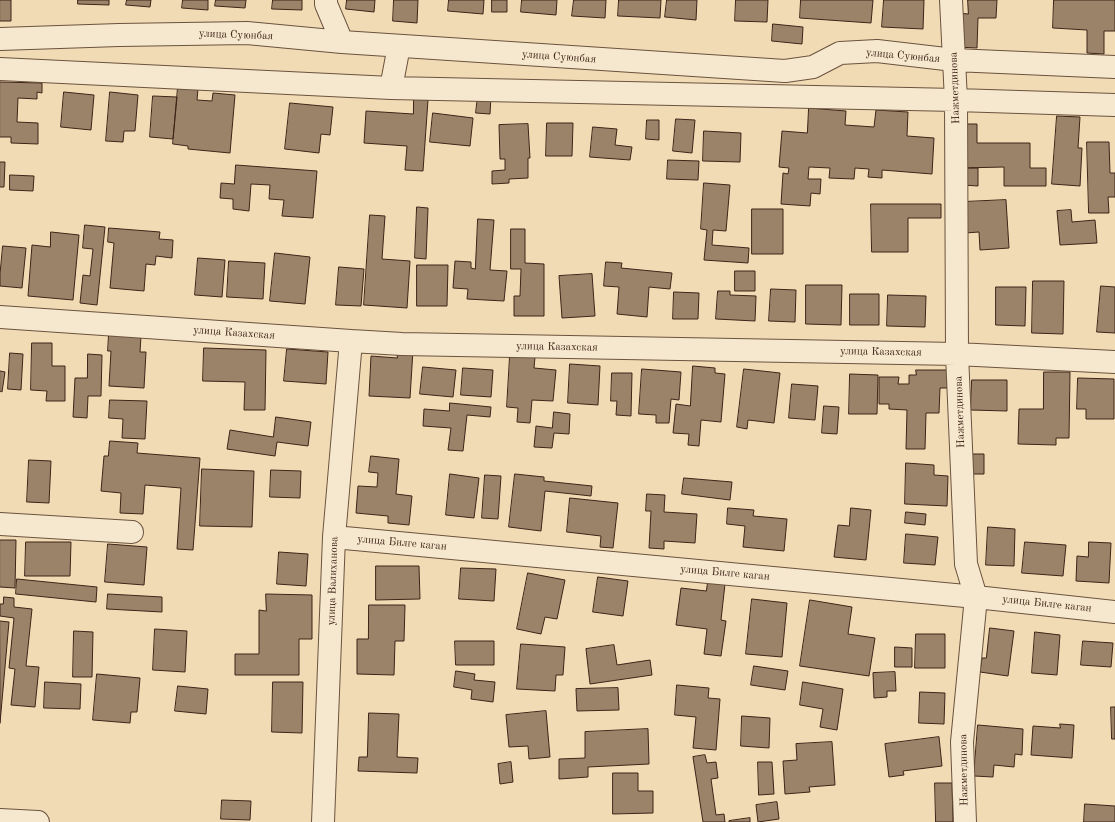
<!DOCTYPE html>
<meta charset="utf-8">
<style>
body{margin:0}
canvas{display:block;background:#f1dbb4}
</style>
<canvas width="1115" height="822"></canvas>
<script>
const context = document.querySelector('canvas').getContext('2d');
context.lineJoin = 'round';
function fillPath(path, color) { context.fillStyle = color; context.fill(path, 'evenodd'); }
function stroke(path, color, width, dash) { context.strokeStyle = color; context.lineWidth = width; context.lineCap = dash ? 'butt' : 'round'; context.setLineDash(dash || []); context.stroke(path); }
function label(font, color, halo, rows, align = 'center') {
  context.font = font + ' "Old Standard TT",serif'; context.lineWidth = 3; context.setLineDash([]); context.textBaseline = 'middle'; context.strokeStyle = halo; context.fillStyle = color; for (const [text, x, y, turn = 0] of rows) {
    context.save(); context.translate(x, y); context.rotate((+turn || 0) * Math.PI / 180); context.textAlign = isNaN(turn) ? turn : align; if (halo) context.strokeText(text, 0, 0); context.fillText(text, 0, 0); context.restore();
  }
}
const building = new Path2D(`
 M0 0H11V21H0Z
 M78 0H109V5L78 4Z
 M127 0H151L150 7 126 5Z
 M183 0H208V10L182 8Z
 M216 0H246L245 8 215 6Z
 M273 0H302V10L272 9Z
 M347 0H375L374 12 346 9Z
 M394 0H418L417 23 393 21Z
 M449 0H484L483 14 448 11Z
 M492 0H507V12H492Z
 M522 0H557L556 15 521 12Z
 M574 0H606L605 18 572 16Z
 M619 0H661L660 18 618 16Z
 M667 0H697L696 20 665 17Z
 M736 0H768L767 22 735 21Z
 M801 0H873L871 23 800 18Z
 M884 0H924L923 29 882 27Z
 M968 0H997L996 18H978L977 48 957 47 958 13 968 14Z
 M1054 0H1115V31H1104V54L1087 53V30L1053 28Z
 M773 24 803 27 802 44 772 41Z
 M0 82 42 83V93L37 92V99L18 98 17 122 38 123V144L11 143V137H0Z
 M178 87 198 89 197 100 212 101 213 93 235 95 230 153 188 149V146L173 144Z
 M64 92 94 95 91 130 61 127Z
 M110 92 138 95 135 131H124L123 142 106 141Z
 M478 95 491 97 490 114 476 113Z
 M153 96 177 97 173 139 150 137Z
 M414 99 428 100 423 171 405 170 407 146 364 143 366 111 413 114Z
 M290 103 333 107 330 135 321 134 319 153 285 149Z
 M809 108 846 111 845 125 874 127 876 110 908 112 907 136 934 138 932 174 882 170V178L868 177 869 169 855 168 854 179 829 178 830 168 809 167 808 179H821L820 194 811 193 810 206 781 204 783 173 788 174 789 168 779 167 782 131 807 133Z
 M433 113 473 118 470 146 430 142Z
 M1057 116 1080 117 1078 148H1082L1080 186 1052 184Z
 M676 119 695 120 692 153 673 151Z
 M647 120H659V140L646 139Z
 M547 123H573L572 156H546Z
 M528 124 530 158H528V178L509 179V183L492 184V171L505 170V159H500L499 125Z
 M961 124H977V143H1030V168H1046V186H1004V167L961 168Z
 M593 127 617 129 615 145 632 147 630 160 590 157Z
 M704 131 741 133 740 162 703 161Z
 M1087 142H1109L1110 173H1115V197H1108L1109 213H1089Z
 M668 160 699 161 698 180 667 179Z
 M0 162H5L4 187H0Z
 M236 165 317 171 313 218 282 216 284 200 269 199 270 185 251 184 249 211 233 209V199L220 198 221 183 234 184Z
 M963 168H978V186L962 185Z
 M10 175 34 176 33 191 10 190Z
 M704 183 730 185 726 231 713 230 712 245 749 248 748 263 704 260 707 230 701 229Z
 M1006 200 1009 248 980 250 979 232 965 233 963 202Z
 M871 204H941V218H908V252H872Z
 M417 207 428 208 426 259 415 258Z
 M752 209H783V254H752Z
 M1071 210 1072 222 1095 220 1097 243 1060 245 1057 211Z
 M370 215 385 216 382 259 410 261 407 308 364 305Z
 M478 219 494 220 490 270 507 271 504 301 467 299 468 289 453 288 455 261 471 262V268L475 269Z
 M85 225 105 227 97 305 80 303 83 275 90 276 93 249 83 248Z
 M109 228 160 232 159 239 173 240 172 258 156 256 155 265 146 264 144 291 110 288 114 243 108 242Z
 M511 229H525V263L544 264V316H514V296H520L521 269H511Z
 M51 232 79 235 73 300 28 296 32 245 50 247Z
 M3 246 26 248 22 288 0 286V274Z
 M275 253 310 257 305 304 270 301Z
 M198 258 225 260 222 297 195 295Z
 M229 261 265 263 263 299 227 297Z
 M606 262 622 263 621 268 672 273 670 289 649 287 647 317 617 314 619 287 604 286Z
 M417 265H448L447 306H417Z
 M339 267 364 269 361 306 336 305Z
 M735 271H755V291H735Z
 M592 274 595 316 562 318 559 276Z
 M1033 281H1064L1063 334 1032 333Z
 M806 285H842L841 325 806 324Z
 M1101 286 1115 287V333L1097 332Z
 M996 287H1026L1025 326 996 325Z
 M771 289 796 290 795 322 769 321Z
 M718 291H730V295L756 296 755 321 716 319Z
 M674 292 699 293 698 319H673Z
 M850 294H879V325H850Z
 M888 295 926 296 925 327 887 326Z
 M109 334 141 336 140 352H146L144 388 109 386 111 351H108Z
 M32 343H52V366H65V401H46L47 391 31 390Z
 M204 348 266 350 265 410H244L245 382 203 381Z
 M287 349 328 352 326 384 284 381Z
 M397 349 413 350 410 398 369 396 371 356 397 358Z
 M10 353 23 354 21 390 8 389Z
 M88 354 102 355 101 396H88L87 418 73 417 75 378H87Z
 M510 356 535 357 534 368 556 370 553 401 532 400 530 423 517 422 518 408 507 407Z
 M570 364 600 366 598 405 568 403Z
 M693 366 715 368V373L725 374 721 422 701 420 699 446 688 445 689 434 673 433 676 404 690 406Z
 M423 367 456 370 453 397 420 394Z
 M463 368 493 370 491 397 461 395Z
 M642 369 681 372 679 400 671 399 669 423H656V415L639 414Z
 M744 369 780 373 774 423 748 420 747 429 737 427Z
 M916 370H948V388H940L939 413H926L925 449H906L907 410 889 409V404H879V377H899L898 384H909V375H916Z
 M0 371 5 372 2 392 0 391Z
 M1044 372H1070L1069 438H1056V445L1018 444 1019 409H1043Z
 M612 373H632L631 416 616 415 617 401H611Z
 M850 374 878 375 877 414H849Z
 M1078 378 1114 379V419H1086V409H1077Z
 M972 380H1007V411L971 410Z
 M792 384 818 386 815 420 789 418Z
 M110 400 147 401 145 439 122 438 123 419 109 418Z
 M450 403 491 407 490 417 467 415 463 451 448 450 451 428 423 426 424 409 449 411Z
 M824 406 839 407 837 434 822 433Z
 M554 412 570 414 569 434 554 433 552 448 534 447 536 426 552 428Z
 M276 417 311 422 308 446 277 442 275 456 227 449 230 430 273 437Z
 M110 441 138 443 137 453 200 458 193 550 177 549 181 488 145 485 143 514 120 513 121 493 101 491 104 456H108Z
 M970 454H984V474H970Z
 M371 456 399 459 396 494 412 496 409 525 388 523V516L356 513 358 486 377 487 378 473 369 472Z
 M29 460 51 461 49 503 27 502Z
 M906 463 934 465V475L948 476 947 506 905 504Z
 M202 469 254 471 252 527 200 526Z
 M271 470 301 471 300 498 270 497Z
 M450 474 479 478 474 518 446 515Z
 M515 474 544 477V481L592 486 591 496 545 491 541 531 509 527Z
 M485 475 501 476 498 519 482 518Z
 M684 478 732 482 730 500 682 494Z
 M647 494 665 495 664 512 697 514 695 543 664 541V549L649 548 651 511H646Z
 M570 498 618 503 613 548 600 547 601 536 567 532Z
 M728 508 754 510 753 516 787 519 784 551 743 547 745 526 727 524Z
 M851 508 871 510 866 560 834 557 838 525 849 526Z
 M906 512 926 514 925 525 905 523Z
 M988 527 1015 529 1014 566 986 565Z
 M906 534 938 537 935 565 904 563Z
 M0 540H16L15 588 0 587Z
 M26 542H71L70 576H25Z
 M1025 542 1066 545 1063 576 1022 573Z
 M1089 542 1111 543 1109 583 1076 581 1077 556 1088 557Z
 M108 544 147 547 144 585 105 582Z
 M279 552 308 554 306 586 277 584Z
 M376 566H419L420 599 376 600Z
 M461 568 496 569 494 601 459 599Z
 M528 573 565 580 557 619 545 617 541 634 517 629Z
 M598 577 628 581 623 616 593 612Z
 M17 579 97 587 96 602 16 594Z
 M708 582 725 584 721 620 726 621 721 656 704 654 707 629 676 625 681 588 706 591Z
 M108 594 162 597V612L107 609Z
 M266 594 312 595V639H299V675H235V654H259V610L266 611Z
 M4 597 14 598V607L32 609 26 666 39 667 35 707 11 705 15 669 9 668 14 618 0 616V604H3Z
 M752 599 787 603 782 657 746 654Z
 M810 600 852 607 848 634 875 638 869 676 800 666Z
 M369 605H405L404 641H395L394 675 357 674V639H368Z
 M0 621 9 622 0 723Z
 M990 628 1014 631 1008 676 980 672 982 658H986Z
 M155 629 187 631 185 672 153 670Z
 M74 631 93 632 92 677H73Z
 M1035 632 1060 635 1057 675 1032 673Z
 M916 634H945V668H915Z
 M455 641H494V665H456Z
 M1083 641 1113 643 1111 667 1081 665Z
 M521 644 565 647 563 675H556L555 691 517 689Z
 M614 645 617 665 650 660 652 675 590 684 586 649Z
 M895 647 912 648V667H895Z
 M754 666 788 671 785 690 751 685Z
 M456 671 475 674 474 680 495 682 493 702 471 699 472 690 454 687Z
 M895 672 896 691H887V697L874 698 873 673Z
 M97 674 140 678 137 712H131L130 723 93 720Z
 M45 682 81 684 80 709 44 708Z
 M273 682H303L302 733 272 732Z
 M803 682 843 689 837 730 820 727 823 709 800 705Z
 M677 685 709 688 708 698 720 699 716 750 693 748 696 717 675 715Z
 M178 686 208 689 206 714 175 711Z
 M618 688 619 710 577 711 576 689Z
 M920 692 945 693 944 724 919 723Z
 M1111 707H1115V739H1112Z
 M546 711 550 757 529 759 528 746 509 747 506 715Z
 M369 713 399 714 397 757 418 758 417 773 358 771 359 757H367Z
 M742 716 770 718 769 748 741 746Z
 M1060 724 1074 725 1072 758 1031 755 1033 726 1060 728Z
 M978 725 1023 729 1022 755 1015 754 1014 767 994 765 993 777 974 776Z
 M648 729 649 764 588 767V777L559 779V759L585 758V732Z
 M939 737 942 766 903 771 904 775 889 777 885 744Z
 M832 742 835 785 809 787 810 792 785 794 783 761 797 760 796 744Z
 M705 755 707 763 716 762 718 778 711 779 716 815 724 814 725 822H703L693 757Z
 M511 762 513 782 500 784 498 764Z
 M758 762H772L774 794 759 795Z
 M613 773H638V791H653V813L613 814Z
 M935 783H952L953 822H936Z
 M222 800 251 801 250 820 221 819Z
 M777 802 779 819 758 822 756 805Z
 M1085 804 1115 806V822H1084Z
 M750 818V822H729V821Z`);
const minor = new Path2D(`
 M326 0V4L342 42
 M951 0 956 100 957 354 966 564 976 597 962 742 965 822
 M0 39 119 35 247 33 342 42 785 71 813 67 840 53 877 51 954 60 1115 67
 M0 69 391 88 956 100 1115 105
 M391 88 399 46
 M0 317 351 341 402 344 957 354 1115 362
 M0 524 132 532
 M334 537 976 597 1115 612
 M0 820 38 822
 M323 822 334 537 351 341`);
const streetNames = [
 ["улица Суюнбая",236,35,2],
 ["улица Суюнбая",903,56,5],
 ["улица Суюнбая",559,57,4],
 ["Нажметдинова",955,88,-92],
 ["улица Казахская",234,333,4],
 ["улица Казахская",557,347,1],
 ["улица Казахская",881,352,1],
 ["Нажметдинова",960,412,-92],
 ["улица Билге каган",402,543,5],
 ["улица Билге каган",725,573,5],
 ["улица Валиханова",333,581,-88],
 ["улица Билге каган",1047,604,6],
 ["Нажметдинова",964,770,-91]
];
fillPath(building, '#9b8369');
stroke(building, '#3e2418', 1);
stroke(minor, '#6b523f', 24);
stroke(minor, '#f6e8ce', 22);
label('11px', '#3e2418', '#f6e8ce', streetNames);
</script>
